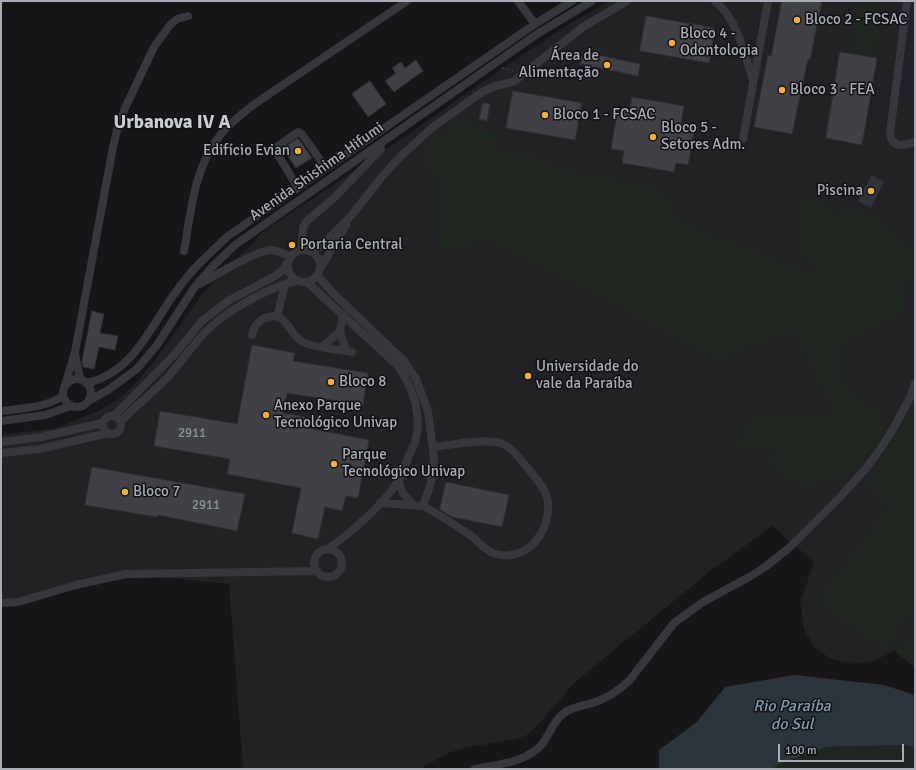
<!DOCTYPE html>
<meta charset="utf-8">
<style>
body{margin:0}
#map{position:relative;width:916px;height:770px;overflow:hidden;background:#161618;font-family:Signika,sans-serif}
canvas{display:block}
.frame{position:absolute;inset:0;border:2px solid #a8adb8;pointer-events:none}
.scale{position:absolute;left:778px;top:744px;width:126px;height:18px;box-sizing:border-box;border:2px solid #a8adb8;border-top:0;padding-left:5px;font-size:12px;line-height:14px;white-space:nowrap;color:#a8adb8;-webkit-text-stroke:3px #111113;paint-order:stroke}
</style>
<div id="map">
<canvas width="916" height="770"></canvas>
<div class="frame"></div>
<div class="scale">100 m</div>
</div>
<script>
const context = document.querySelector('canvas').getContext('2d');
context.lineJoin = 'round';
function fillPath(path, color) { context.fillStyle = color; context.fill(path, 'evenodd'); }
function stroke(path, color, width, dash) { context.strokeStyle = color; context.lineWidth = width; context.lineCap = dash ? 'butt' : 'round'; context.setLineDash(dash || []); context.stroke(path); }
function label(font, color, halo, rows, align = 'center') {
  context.font = font + ' Signika,sans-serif'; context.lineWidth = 3; context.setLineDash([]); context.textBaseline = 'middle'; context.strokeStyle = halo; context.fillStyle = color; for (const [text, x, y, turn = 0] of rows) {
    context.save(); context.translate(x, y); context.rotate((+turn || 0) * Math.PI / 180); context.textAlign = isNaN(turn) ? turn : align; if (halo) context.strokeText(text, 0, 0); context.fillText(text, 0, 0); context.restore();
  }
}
const built = new Path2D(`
 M609 1H915V638L908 634 895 651 873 661 853 664 831 659 814 647 804 629 800 603 814 562 772 526 709 572 575 682 544 718 527 735 517 739 464 748 448 753 420 769H243L229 584 169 578H128L84 586 1 607V435L56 428 98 411 117 400 130 389 153 363 204 292 264 231 387 149 510 63 569 24Z`);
const green = new Path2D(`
 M860 1H883L873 58 851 54Z
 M463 116 477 131 501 134 496 152 533 156 556 168 665 190 673 216 714 238 737 244 821 278 798 250 803 196 819 201 837 214 844 208 875 215 907 249 915 242V281L906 277 903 312 842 345 843 383 877 412 886 436 844 477 805 487 770 467 775 448 734 447 751 418 836 416 796 331 717 359 488 239 439 253 437 176 428 173V146Z
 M915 397V606L883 649 818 601 890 505 866 486 904 422Z
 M915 609V668L895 651 908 634Z
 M905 745 915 748V769H773L777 765 826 747Z`);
const water = new Path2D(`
 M872 175 884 182 871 208 858 201Z
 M794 675 884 685 915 695V748L905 745 826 747 777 765 773 769H659V750L697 722 725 687Z`);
const building = new Path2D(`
 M782 1H822L810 60 808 59 792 134 754 127 768 55 771 56Z
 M646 16 715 28 709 63 640 51Z
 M584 52 640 64 638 76 581 64Z
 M840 52 877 58 862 145 826 138Z
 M416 60 423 71 394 92 385 81 396 73 392 68 401 62 405 68Z
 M370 81 386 104 368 117 352 94Z
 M513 91 582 103 575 140 506 128Z
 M632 97 684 106 681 123 695 125 688 165 676 163 674 172 622 163 624 151 611 149 618 109 630 111Z
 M483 103 490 104 487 121 479 119Z
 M298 138 312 158 296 168 283 149Z
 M92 311 104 314 100 333 118 336 115 350 99 347 94 369 83 367 82 362Z
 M252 345 295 353 293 361 368 373 363 405 287 393 283 413 305 417 303 427 369 440 358 498 346 496 342 511 325 507 318 539 292 533 301 488 227 474 230 459 154 446 160 411 237 424Z
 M92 467 245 494 237 531 158 515 157 517 85 505Z
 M446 482 509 495 502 527 452 517 440 509Z`);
const path = new Path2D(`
 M502 68 514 71`);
const minor = new Path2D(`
 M518 1 535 24
 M715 1C738 20 744 53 753 80
 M907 1 890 133C892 149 903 145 915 142
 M743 139 768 1
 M298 188 275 150V148L298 132 302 134 326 168
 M288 266a16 16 0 1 1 32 0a16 16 0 1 1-32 0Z
 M301 250 303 227 307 221 335 197 381 149
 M184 251C191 211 194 167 221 134 231 122 243 113 256 103L407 1
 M312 252 326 241 351 216 384 174 402 155 433 127 482 92 495 86 513 82 583 27 627 1
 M320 269 346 225
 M317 275 333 293 404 361 416 379 428 411 434 458 431 483 423 506 380 503
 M307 282 398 366C413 388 423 416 415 442 413 447 410 453 408 458 405 466 402 474 398 481 383 505 351 532 328 549
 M200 284C214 276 255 251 270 250 277 250 283 253 290 257
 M277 317 285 284
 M340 331 346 351
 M252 335C254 327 258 321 265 318 287 309 288 335 303 342 318 349 336 349 352 352
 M322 347 340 331 343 314
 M75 354 80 379
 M63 393a14 14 0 1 1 28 0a14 14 0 1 1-28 0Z
 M87 383C135 372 151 324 178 289 192 269 210 253 228 236L535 24 572 1
 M65 385 75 352 113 147 118 126 126 106 154 47 170 25 177 19 188 16
 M90 400 108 390 137 369 157 345 194 288 212 267 235 245 537 34 592 1
 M1 411C22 408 45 408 63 396
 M114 416 175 354 201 322 228 301 275 276 284 269 287 263
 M103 425a9 9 0 1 1 18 0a9 9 0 1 1-18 0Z
 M1 421 45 415 71 406
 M120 422C135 407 152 393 167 378 183 361 195 340 213 325 232 308 272 286 296 281
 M1 442 41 437 103 423
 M1 453 40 449 108 433
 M398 481 403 493 413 505
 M423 506C439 514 455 525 470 535 479 542 485 551 496 554 529 563 554 527 547 497 543 484 533 475 525 465 518 457 511 446 500 443 485 438 450 445 434 447
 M314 563a14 14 0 1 1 28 0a14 14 0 1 1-28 0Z
 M1 603 18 602 76 585 126 574 317 571
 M475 769C498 764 527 763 543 743 550 734 553 721 564 713 573 706 585 706 595 702 608 698 619 690 629 681L674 623 703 602 751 576 765 567 789 548 841 496 867 467 881 448 893 429 910 398 915 383`);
const markers = [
 [797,20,4,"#f2b134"],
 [672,43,4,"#f2b134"],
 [607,65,4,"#f2b134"],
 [782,90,4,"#f2b134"],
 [545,115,4,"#f2b134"],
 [653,137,4,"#f2b134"],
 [298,151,4,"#f2b134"],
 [871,191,4,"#f2b134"],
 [292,245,4,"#f2b134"],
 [528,376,4,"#f2b134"],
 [331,382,4,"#f2b134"],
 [266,415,4,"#f2b134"],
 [334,464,4,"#f2b134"],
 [125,492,4,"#f2b134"]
];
const numberNames = [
 ["2911",192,434],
 ["2911",206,506]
];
const poiNames = [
 ["Bloco 2 - FCSAC",805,20],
 ["Bloco 4 -",680,34],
 ["Odontologia",680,51],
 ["Área de",599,56,"right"],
 ["Alimentação",599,73,"right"],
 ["Bloco 3 - FEA",790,90],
 ["Bloco 1 - FCSAC",553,115],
 ["Bloco 5 -",661,128],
 ["Setores Adm.",661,145],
 ["Edifício Evian",290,151,"right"],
 ["Piscina",863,191,"right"],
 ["Portaria Central",300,245],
 ["Universidade do",536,367],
 ["vale da Paraíba",536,384],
 ["Bloco 8",339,382],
 ["Anexo Parque",274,406],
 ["Tecnológico Univap",274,423],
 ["Parque",342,455],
 ["Tecnológico Univap",342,472],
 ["Bloco 7",133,492]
];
const streetNames = [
 ["Avenida Shishima Hifumi",317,172,-35]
];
const waterNames = [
 ["Rio Paraíba",792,707],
 ["do Sul",792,725]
];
const districtNames = [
 ["Urbanova IV A",172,123]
];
fillPath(built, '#222225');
fillPath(green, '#1e261f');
fillPath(water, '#2c353c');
fillPath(building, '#404145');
stroke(building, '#303034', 1);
stroke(path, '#3d3f44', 1.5, [2, 3]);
stroke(minor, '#37383d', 8);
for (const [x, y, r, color] of markers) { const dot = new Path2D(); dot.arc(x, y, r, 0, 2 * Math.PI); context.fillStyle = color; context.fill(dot); stroke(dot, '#111113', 1.5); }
label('13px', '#8e929b', null, numberNames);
label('15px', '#a8adb8', '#111113', poiNames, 'left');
label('15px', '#a8adb8', '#111113', streetNames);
label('italic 16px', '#7f9bb3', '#111113', waterNames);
label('bold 19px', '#c9ccd4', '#111113', districtNames);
</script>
